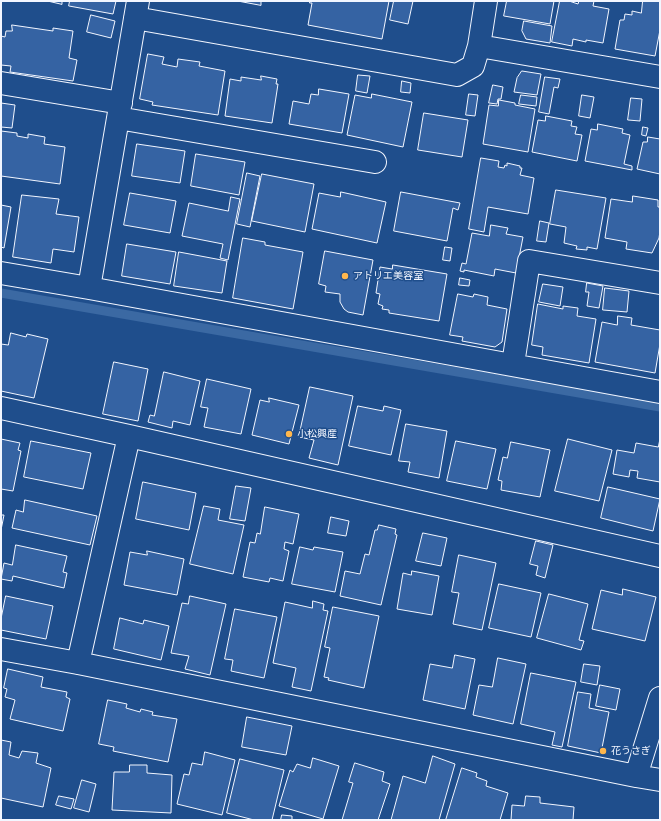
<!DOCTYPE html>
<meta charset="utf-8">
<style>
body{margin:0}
#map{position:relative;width:661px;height:821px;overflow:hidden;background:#1f4e8c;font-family:"PT Sans Narrow",sans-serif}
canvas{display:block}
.frame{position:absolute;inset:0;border:2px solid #f2f6ff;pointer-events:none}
</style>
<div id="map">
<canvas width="661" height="821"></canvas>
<div class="frame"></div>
</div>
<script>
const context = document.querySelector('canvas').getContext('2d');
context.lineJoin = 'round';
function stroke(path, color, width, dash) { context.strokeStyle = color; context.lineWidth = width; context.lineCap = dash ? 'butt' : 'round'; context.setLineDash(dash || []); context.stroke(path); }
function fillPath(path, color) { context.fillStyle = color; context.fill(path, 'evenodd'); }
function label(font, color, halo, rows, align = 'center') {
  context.font = font + ' "PT Sans Narrow","Noto Sans JP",sans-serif'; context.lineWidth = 3; context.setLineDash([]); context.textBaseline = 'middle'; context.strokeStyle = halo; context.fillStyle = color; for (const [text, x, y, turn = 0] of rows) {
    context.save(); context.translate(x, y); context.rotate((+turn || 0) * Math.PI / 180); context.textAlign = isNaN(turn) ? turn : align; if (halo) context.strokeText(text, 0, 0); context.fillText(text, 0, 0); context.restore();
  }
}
const stream = new Path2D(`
 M1 293 660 407`);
const building = new Path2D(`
 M48 1H62V4Z
 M70 1H116L113 14 69 6Z
 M238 1H261V5Z
 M310 1H389L382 39 308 25 312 3H310Z
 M394 1H413L408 24 390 20Z
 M507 1H554L550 24 504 16Z
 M560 1H569L578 4 579 1H594L593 6 609 9 603 43 586 40V42L573 39 572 46 552 42Z
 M643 1H660V30L655 56 615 49 620 20H624L625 14 632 15V11L641 13Z
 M91 15 115 21 111 38 87 32Z
 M524 21 552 26 550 43 526 39 522 31Z
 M12 25 53 31V28L73 31 69 58 77 60 73 81 10 72 11 66 1 65V36L5 37 6 31H12Z
 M148 54 164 57 162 64 177 67 178 59 200 62 199 66 225 71 218 115 152 105 153 102 140 99Z
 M522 71 541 74 537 95 514 92 517 78Z
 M358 75 370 76 367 93 356 91Z
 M261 76 277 79 276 84H278L272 123 225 116 230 79 241 81V77L261 80Z
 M545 77 560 79 558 88 554 87 549 114 539 112Z
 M402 81 411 83 410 93 401 92Z
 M493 85 503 87 501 99H498L497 104 489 103Z
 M319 89 349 94 342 133 289 124 293 101 309 104 311 94 318 95Z
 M372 94 412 102 403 147 347 135 355 95 371 98Z
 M469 94 478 95 475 116 466 115Z
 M521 95 537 97 536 106 519 104Z
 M582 95 594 97 590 118 579 116Z
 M631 98 642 99 640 121 628 120Z
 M499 100 515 103V105L535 109 528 152 483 144 489 105 498 106Z
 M1 103 15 105 12 128 1 127Z
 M424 113 468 120 462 157 418 150Z
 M546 116 572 121 571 126 577 127 575 134 582 135 577 161 532 152 538 120 545 121Z
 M598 124 623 129 622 133 630 135 624 164 632 166V170L585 161 591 129 597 130Z
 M643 127 648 128 646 136 642 135Z
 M1 131 17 133V136L28 138V134L45 137 44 144 65 147 60 184 1 176Z
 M648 137 660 139V174L637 169 643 142H647Z
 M137 144 185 151 180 183 132 176Z
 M196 154 245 162 239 195 191 186Z
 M481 158 499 161 498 167 504 168 505 165 507 166V163L520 166V168H522L520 175 534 178 528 214 488 207 484 232 469 229Z
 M247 173 260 176 250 227 237 224Z
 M262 174 314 184 305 232 252 221Z
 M556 190 606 198 597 249 587 247V250L576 249 577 246 564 243 566 227 550 224Z
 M341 192 386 202 377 243 312 229 319 193 340 197Z
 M401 192 460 203 458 210 453 208 447 241 394 231Z
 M130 193 176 201 170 233 124 225Z
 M22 195 59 199 56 214 79 217 74 252 53 249 51 263 13 257Z
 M633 196 658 200V207H660V231L659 238 652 253 626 249 627 242 605 238 611 199 632 202Z
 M231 197 240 199 228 260 220 258 223 244 182 236 189 203 228 211Z
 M1 205 11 207 4 248 1 247Z
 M540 221 549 223 546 242 537 241Z
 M491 225 508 228 506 234 523 237 516 273 495 269 494 276 464 270V272L460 271 462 263 466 264 472 233 489 236Z
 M243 238 265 242V245L303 252 293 309 233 298Z
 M127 244 176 252 170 284 122 276Z
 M445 247 452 248 450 261 443 260Z
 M325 251 373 260 363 315 348 312 344 309 340 302V294L325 292 326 286 319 284Z
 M179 252 227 261 222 293 174 286Z
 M393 265 447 274 439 321 389 313V310L382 309 383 306 378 304 380 294 376 293 380 267 392 269Z
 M460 278 470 280 469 286 459 285Z
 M587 283 603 286 599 308 587 306 589 292H586Z
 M543 284 563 287 560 306 539 302Z
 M605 288 629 291 627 312 603 310Z
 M458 294 473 297 474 294 488 297 487 305 507 309 502 342 495 347 462 341 463 337 450 335Z
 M538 304 563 309V306L578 308 577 316 596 319 589 363 542 355 543 347 532 345Z
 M618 316 632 318 631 325 660 330V344L655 373 595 362 602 322 617 325Z
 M11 333 26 337 27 334 48 339 34 398 1 391V344L8 345Z
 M114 362 148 369 138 421 103 414Z
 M164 372 200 381 190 425 173 421 172 428 148 422 150 415 154 416Z
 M207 379 251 389 241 434 204 427 208 408 201 407Z
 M310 387 353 396 338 465 309 458 314 440 299 437Z
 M269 398 299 405 289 444 252 435 260 400 269 402Z
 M358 406 383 411 384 406 401 410 391 455 349 446Z
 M406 424 447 431 439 478 408 472 410 462 399 461Z
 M1 439 20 443 18 450 21 451 13 491 1 489Z
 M568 439 612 450 599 501 555 491Z
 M660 439V482L637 478 638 471 630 470 629 477 613 474 617 450 634 453 636 443 658 447Z
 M31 441 91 453 83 489 24 477Z
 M456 441 496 449 487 489 447 481Z
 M511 442 550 450 540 497 501 490 502 481 498 480 503 457 507 458Z
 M143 482 196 493 189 530 136 519Z
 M236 486 251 488 245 521 230 519Z
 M608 487 660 499 653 531 601 518Z
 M25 500 97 516 90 545 12 528 16 510 23 512Z
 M204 506 220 509 218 520 244 525 233 574 190 564Z
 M265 507 299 514 293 544 285 542 284 549 289 551 283 581 270 578 269 582 243 577 250 542 255 543 257 533 260 534Z
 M1 515H4L1 530Z
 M331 517 349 521 346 536 328 533Z
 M379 525 396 529 395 534 397 535 381 605 340 596 345 571 360 574 365 554 369 555 375 530H377Z
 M423 533 447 538 441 566 416 561Z
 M536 541 553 545 545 578 536 575 538 566 530 564Z
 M16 545 67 556 63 572 67 573 64 588 13 576 12 581 1 579 4 563 12 565Z
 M300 547 313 550 314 547 343 552 335 592 292 584Z
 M147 551 184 559 177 595 124 585 130 552 147 555Z
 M459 555 496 563 482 630 453 624 459 593 452 592Z
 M412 571 439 576 432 615 397 609 403 573 411 575Z
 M499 584 541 593 531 637 489 628Z
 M623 589 656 597 645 641 592 629 601 590 622 595Z
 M549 594 588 604 579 640 584 641 581 650 537 638Z
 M6 596 53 606 46 639 1 630V619Z
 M190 596 226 604 210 675 185 669 189 656 171 653 182 603 188 604Z
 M313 601 324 604 323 610 328 611 311 691 292 687 296 668 273 663 285 602 312 608Z
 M333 607 379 616 364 688 328 680 329 678 324 677 330 648 325 647Z
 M235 609 277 617 264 678 231 671 233 660 225 659Z
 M120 618 143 624 144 620 169 626 161 660 114 649Z
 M455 655 475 659 465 709 423 700 430 664 452 668Z
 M498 658 526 664 513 724 473 715 479 685 492 687Z
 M584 664 600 666 597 685 581 682Z
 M8 669 43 677 41 687 67 692 66 697 70 699 63 731 10 719 15 700 5 697 7 689 4 688Z
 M531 673 576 682 562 747 552 745 555 732 521 724Z
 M600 685 620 689 616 710 596 706Z
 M578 692 591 694 589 708 609 712 601 753 568 746Z
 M108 700 127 704 126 708 140 712 141 709 153 712 152 715 177 719 168 762 113 751 114 747 99 744Z
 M247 717 292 726 286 755 242 747Z
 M1 740 11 742 9 755 19 758 22 751 38 753 36 763 51 768 43 807 1 798Z
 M205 752 235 760 222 815 177 804 184 774 189 775 192 763 202 765Z
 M433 756 455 764 439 820H391L403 776 425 783Z
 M313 758 339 766 323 819 279 806 290 770 293 772 297 764 310 768Z
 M240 759 284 770 272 820H254L227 813Z
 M355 763 384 772 382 781 390 784 378 820H342L353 783 349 782Z
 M130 765H147V773L172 775 171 813 112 810 114 772H129Z
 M462 768 477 773 476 777 487 781 486 786 508 793 500 820H446Z
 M82 780 96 784 89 812 74 808Z
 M59 796 74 799 71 809 56 805Z
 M526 796 540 797V803L574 807 573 820H511L512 805 524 806Z
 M282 815 292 816V820H281Z`);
const minor = new Path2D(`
 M135 18 457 75 473 66 479 46 486 1
 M479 46 660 77
 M1 83 121 103
 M118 118 375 162
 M1 273 89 288 660 392
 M89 288 138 1
 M513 364 529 261 660 283
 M1 408 129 436 78 663
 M129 436 660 556
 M1 649 78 663 636 776
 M660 698 636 776 660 780`);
const markers = [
 [345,276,4,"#ffb74d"],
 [289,434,4,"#ffb74d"],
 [603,751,4,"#ffb74d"]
];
const poiNames = [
 ["アトリエ美容室",353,276],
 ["小松興産",297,434],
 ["花うさぎ",611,751]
];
stroke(stream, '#3b69a3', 9);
fillPath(building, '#3563a3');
stroke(building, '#f2f6ff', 1);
stroke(minor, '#f2f6ff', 24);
stroke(minor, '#1f4e8c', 22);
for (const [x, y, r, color] of markers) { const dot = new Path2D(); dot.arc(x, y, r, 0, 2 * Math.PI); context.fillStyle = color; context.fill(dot); stroke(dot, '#1f4e8c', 1.5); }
label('10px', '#f2f6ff', '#1f4e8c', poiNames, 'left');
</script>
